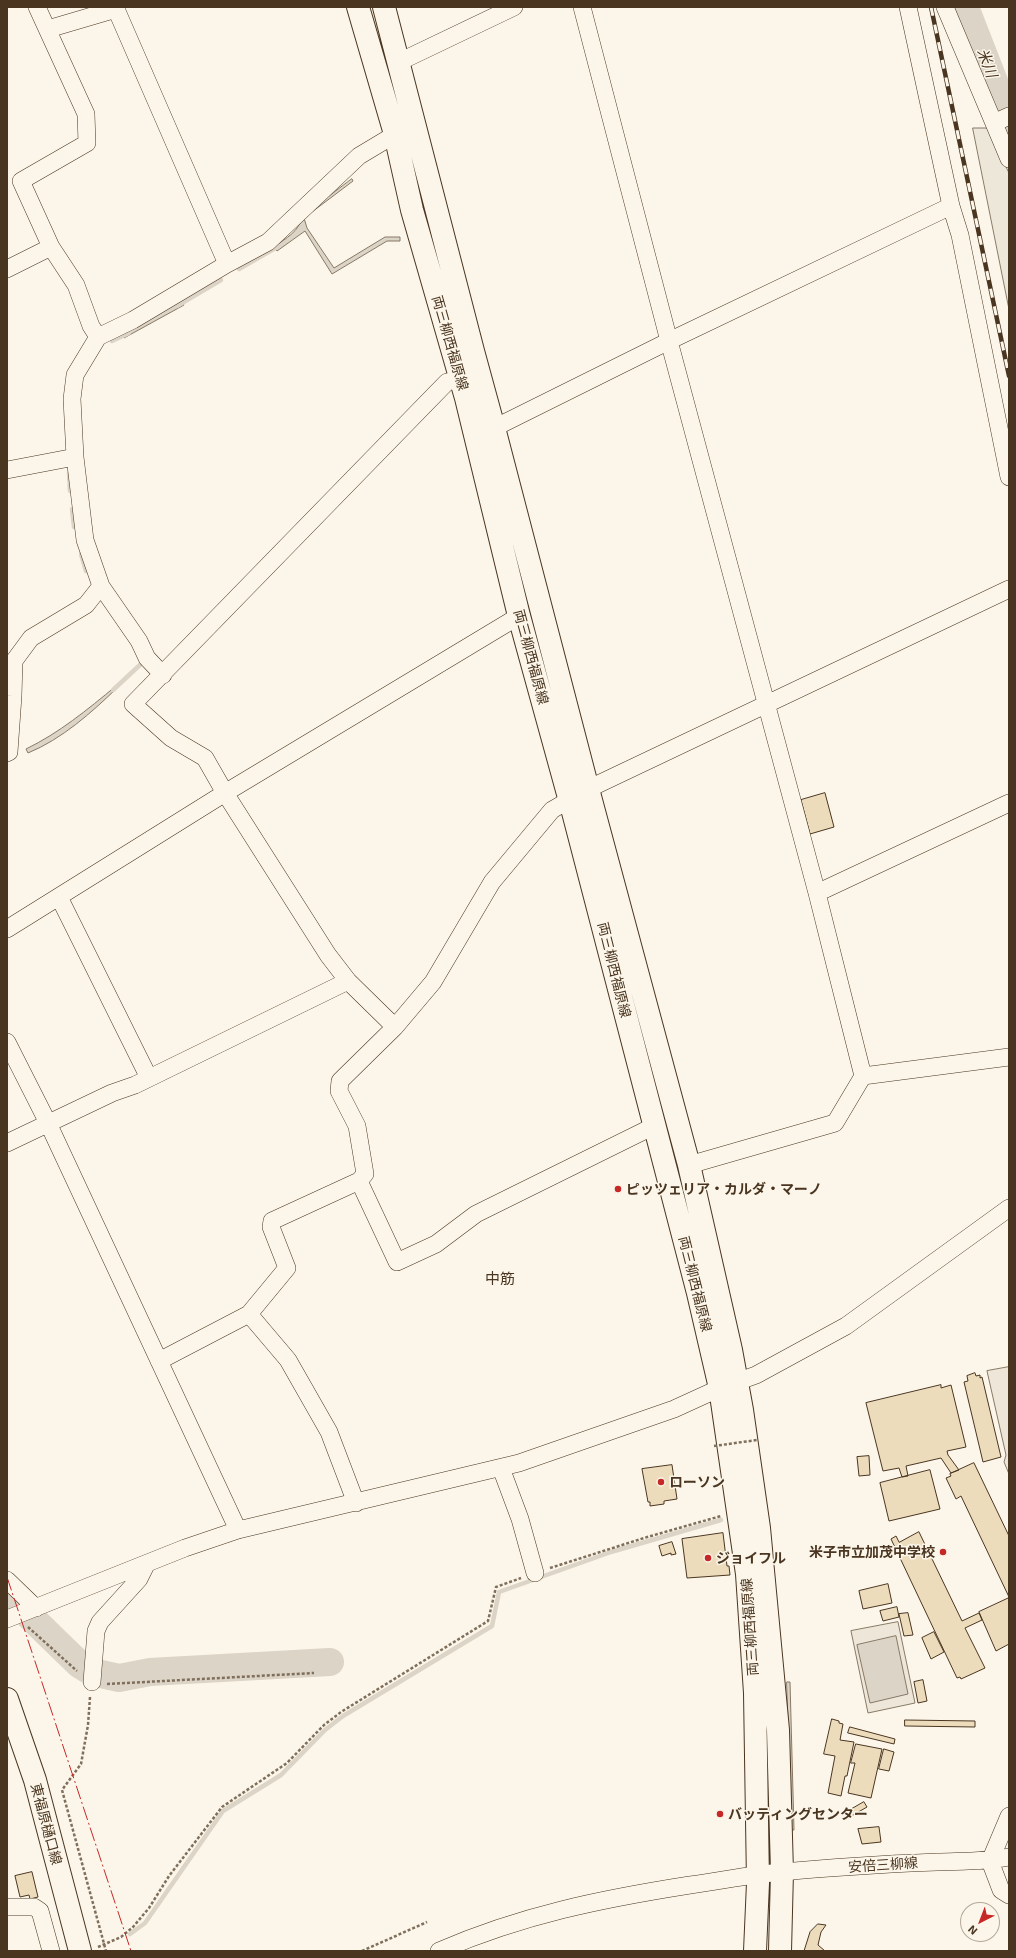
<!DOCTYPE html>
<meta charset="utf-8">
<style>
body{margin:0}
#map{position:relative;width:1016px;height:1958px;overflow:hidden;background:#fbf6e9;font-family:"Exo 2",sans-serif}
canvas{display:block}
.frame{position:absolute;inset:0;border:8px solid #4a3520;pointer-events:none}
.north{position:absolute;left:960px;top:1902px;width:40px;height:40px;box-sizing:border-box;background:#fbf6e9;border:1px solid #b4a999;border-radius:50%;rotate:222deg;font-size:11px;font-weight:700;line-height:16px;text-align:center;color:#4a3520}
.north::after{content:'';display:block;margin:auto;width:14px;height:18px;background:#c62828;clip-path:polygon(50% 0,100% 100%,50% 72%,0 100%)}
</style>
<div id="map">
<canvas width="1016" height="1958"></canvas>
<div class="frame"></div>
<div class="north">N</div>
</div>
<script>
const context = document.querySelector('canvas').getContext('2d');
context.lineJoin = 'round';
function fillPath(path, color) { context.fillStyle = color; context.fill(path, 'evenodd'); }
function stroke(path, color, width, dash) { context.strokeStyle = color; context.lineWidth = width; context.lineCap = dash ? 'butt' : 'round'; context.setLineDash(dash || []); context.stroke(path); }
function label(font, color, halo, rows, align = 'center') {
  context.font = font + ' "Exo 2","Noto Sans JP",sans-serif'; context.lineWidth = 3; context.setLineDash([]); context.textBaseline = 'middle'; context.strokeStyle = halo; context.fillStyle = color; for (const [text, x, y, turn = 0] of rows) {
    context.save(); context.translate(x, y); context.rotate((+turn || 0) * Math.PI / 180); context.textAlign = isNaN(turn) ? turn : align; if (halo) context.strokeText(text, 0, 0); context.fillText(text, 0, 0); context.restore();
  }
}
const green = new Path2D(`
 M1009 1367V1474L1004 1462 1006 1455 987 1371Z
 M898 1622 915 1703 868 1713 851 1631Z`);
const parking = new Path2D(`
 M973 128H987L1009 173V309Z`);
const water = new Path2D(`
 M352 179 353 181 304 218 307 228 334 268 385 237H400V241H387L332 274 305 231 277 251 274 247C286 238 299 232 302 217Z
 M181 301 184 305 124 338 122 334Z
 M116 686 117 688C91 713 62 739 28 753L26 749C59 733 87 710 116 686Z
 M896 1636 908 1694 870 1703 857 1645Z
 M787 1682H790L794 1830H792Z`);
const stream = new Path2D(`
 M239 269 279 246
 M177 306 221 280
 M112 341 129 333
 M69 473 70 491
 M72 509 74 527
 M81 554 86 571
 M113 690 142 663 141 659
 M130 1934 145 1923 223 1811 281 1775 325 1730 343 1716 492 1626 499 1592 611 1552 721 1520`);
const river = new Path2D(`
 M965 7 1009 120
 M7 1594 79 1664 92 1672 119 1678 150 1672 330 1662`);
const building = new Path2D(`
 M825 793 834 827 810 834 801 800Z
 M975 1373 976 1376 980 1375V1378L982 1377 1001 1457 983 1462 964 1382 968 1381 967 1376Z
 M941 1385V1388L951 1385 966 1447 947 1451 948 1455 959 1470 951 1473 941 1458 906 1466 908 1476 902 1477 899 1468 883 1471 866 1403Z
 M869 1456 870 1475 859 1476 857 1457Z
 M974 1463 1009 1536V1597L961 1496 956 1499 946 1478 951 1476 950 1474Z
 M672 1465 677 1499 664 1501V1504L650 1506V1502H648L642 1469Z
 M930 1470 940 1509 889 1521 880 1483Z
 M919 1532 962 1621 979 1613 982 1620 965 1628 985 1668 961 1679 960 1677 957 1678 891 1539 896 1536 899 1542Z
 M723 1533 727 1566H729L730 1575 687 1578 682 1539Z
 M672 1542 676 1554 671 1555V1553L662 1556 659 1546Z
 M888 1584 892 1603 863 1609 859 1591Z
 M1009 1598V1644L996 1651 979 1612Z
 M897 1607 899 1617 883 1621 880 1611Z
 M908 1613 913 1635 904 1636 899 1614Z
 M934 1632 944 1652 931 1659 922 1638Z
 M923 1680 927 1701 918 1703 914 1682Z
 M832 1719 839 1721V1723L843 1724 840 1740 854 1742 847 1776H845L841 1796 828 1793 835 1756 824 1754Z
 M905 1720 975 1721V1727L905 1726Z
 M850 1727 895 1739 894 1744 848 1733Z
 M856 1744 882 1749 871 1798 848 1793 855 1763H851Z
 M884 1749 894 1752 889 1771 879 1769Z
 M864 1802 867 1807 848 1818 845 1813Z
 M879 1827 881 1842 862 1844 858 1829Z
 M32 1872 38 1897 30 1899 29 1895 20 1897 15 1876Z
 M818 1924 826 1925 821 1932 818 1945 825 1951H804L810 1932Z`);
const path = new Path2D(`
 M550 1568 644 1538 721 1516
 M28 1627 77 1671
 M107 1684 314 1673
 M90 1697 88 1725 81 1764 62 1790 106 1951
 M98 1947 121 1937 133 1927 149 1908 169 1876 222 1807 287 1763 324 1725 341 1712 488 1621 496 1587 521 1578
 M362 1951 427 1922`);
const minor = new Path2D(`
 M37 7 86 114 87 143 21 181 51 247 76 285 91 326 98 337
 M582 7 669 341 817 893 863 1076 835 1123 689 1165
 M908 7 951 206 960 235 1009 477
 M945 7 1009 159
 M48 29 116 9 227 264
 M399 62 514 7
 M994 123 1009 116
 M7 269 51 247
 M483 431 494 428 669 341 951 206
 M7 470 75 457
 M163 675 147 658 139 641 101 586 85 540 75 457 72 399 75 375 98 337 133 320 227 264 268 242 359 156 404 129
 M7 753 9 752 13 696 14 661 31 638 86 605 101 586
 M817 893 1009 803
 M59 897 149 1078
 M7 929 225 793 519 616
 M348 981 395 1027 433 982 492 882 552 810 588 789 1009 589
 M7 1042 48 1123 238 1530
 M863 1076 1009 1057
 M7 1143 112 1093 135 1085 348 981 328 955 225 793 205 758 171 738 133 704 447 382 461 379H472
 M359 1181 397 1262 436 1244 476 1214 654 1126
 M249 1314 288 1360 329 1432 356 1503
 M159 1361 249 1314 287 1268 271 1227 272 1221 359 1181 365 1174 357 1126 339 1091 340 1081 395 1027
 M501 1468 520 1519 535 1573
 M7 1580 36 1608
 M7 1619 185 1548 238 1530 519 1463 674 1409 720 1388 756 1375 846 1326 1009 1208
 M92 1682 96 1631 100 1622 139 1579 146 1565
 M1009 1816 990 1861 1001 1890 1009 1895
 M7 1907H34L40 1911 51 1951
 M439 1951C522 1915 601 1899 690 1885 721 1881 752 1874 783 1872 834 1867 885 1864 937 1862 961 1861 985 1862 1009 1857`);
const major = new Path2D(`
 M358 7 395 134 412 210 466 398 519 616 573 812 698 1293 720 1388 747 1574 755 1693 758 1883 755 1951
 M384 7 473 351 494 428 588 789 689 1165 731 1350 742 1410 759 1528 778 1730 782 1872 780 1951
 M7 1699 35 1780 80 1951`);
const rail = new Path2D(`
 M931 7 1009 376`);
const pathBridge = new Path2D(`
 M714 1446 757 1440`);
const power = new Path2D(`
 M7 1577 131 1951`);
const markers = [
 [618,1189,4,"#c62828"],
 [661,1482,4,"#c62828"],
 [943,1552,4,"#c62828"],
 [708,1558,4,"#c62828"],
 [720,1814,4,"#c62828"]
];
const streetNames = [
 ["両三柳西福原線",450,343,74],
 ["両三柳西福原線",531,657,75],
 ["両三柳西福原線",614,970,76],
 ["両三柳西福原線",695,1284,76],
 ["両三柳西福原線",750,1627,-94],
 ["東福原樋口線",46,1824,75],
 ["安倍三柳線",883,1865,-4]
];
const poiNames = [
 ["ピッツェリア・カルダ・マーノ",626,1189],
 ["ローソン",669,1482],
 ["米子市立加茂中学校",935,1552,"right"],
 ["ジョイフル",716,1558],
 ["バッティングセンター",728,1814]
];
const waterNames = [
 ["米川",987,63,69]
];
const neighbourhoodNames = [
 ["中筋",500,1279]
];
fillPath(green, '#ede6d9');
stroke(green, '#887966', 1);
fillPath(parking, '#ede7d9');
stroke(parking, '#887966', 1);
fillPath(water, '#dcd4c6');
stroke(water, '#887966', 1);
stroke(stream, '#dcd4c6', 4.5);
stroke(river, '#dcd4c6', 28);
fillPath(building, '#ecdcbc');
stroke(building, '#4a3520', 1);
stroke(minor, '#4a3520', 18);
stroke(major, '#4a3520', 24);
stroke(path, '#7f6f5c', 2.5, [3, 2]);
stroke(minor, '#fbf6e9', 17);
stroke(major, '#fbf6e9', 22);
stroke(rail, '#4a3520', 4.5);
stroke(rail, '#fbf6e9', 3, [9]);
stroke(pathBridge, '#7f6f5c', 2.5, [3, 2]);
stroke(power, '#c62828', 1, [14, 3, 2, 3]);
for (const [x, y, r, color] of markers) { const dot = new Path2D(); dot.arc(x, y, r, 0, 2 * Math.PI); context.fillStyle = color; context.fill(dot); stroke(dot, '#fbf6e9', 1.5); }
label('14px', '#4a3520', '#fbf6e9', streetNames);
label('bold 14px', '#4a3520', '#fbf6e9', poiNames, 'left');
label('italic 15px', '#4a3520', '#fbf6e9', waterNames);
label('15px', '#4a3520', '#fbf6e9', neighbourhoodNames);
</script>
